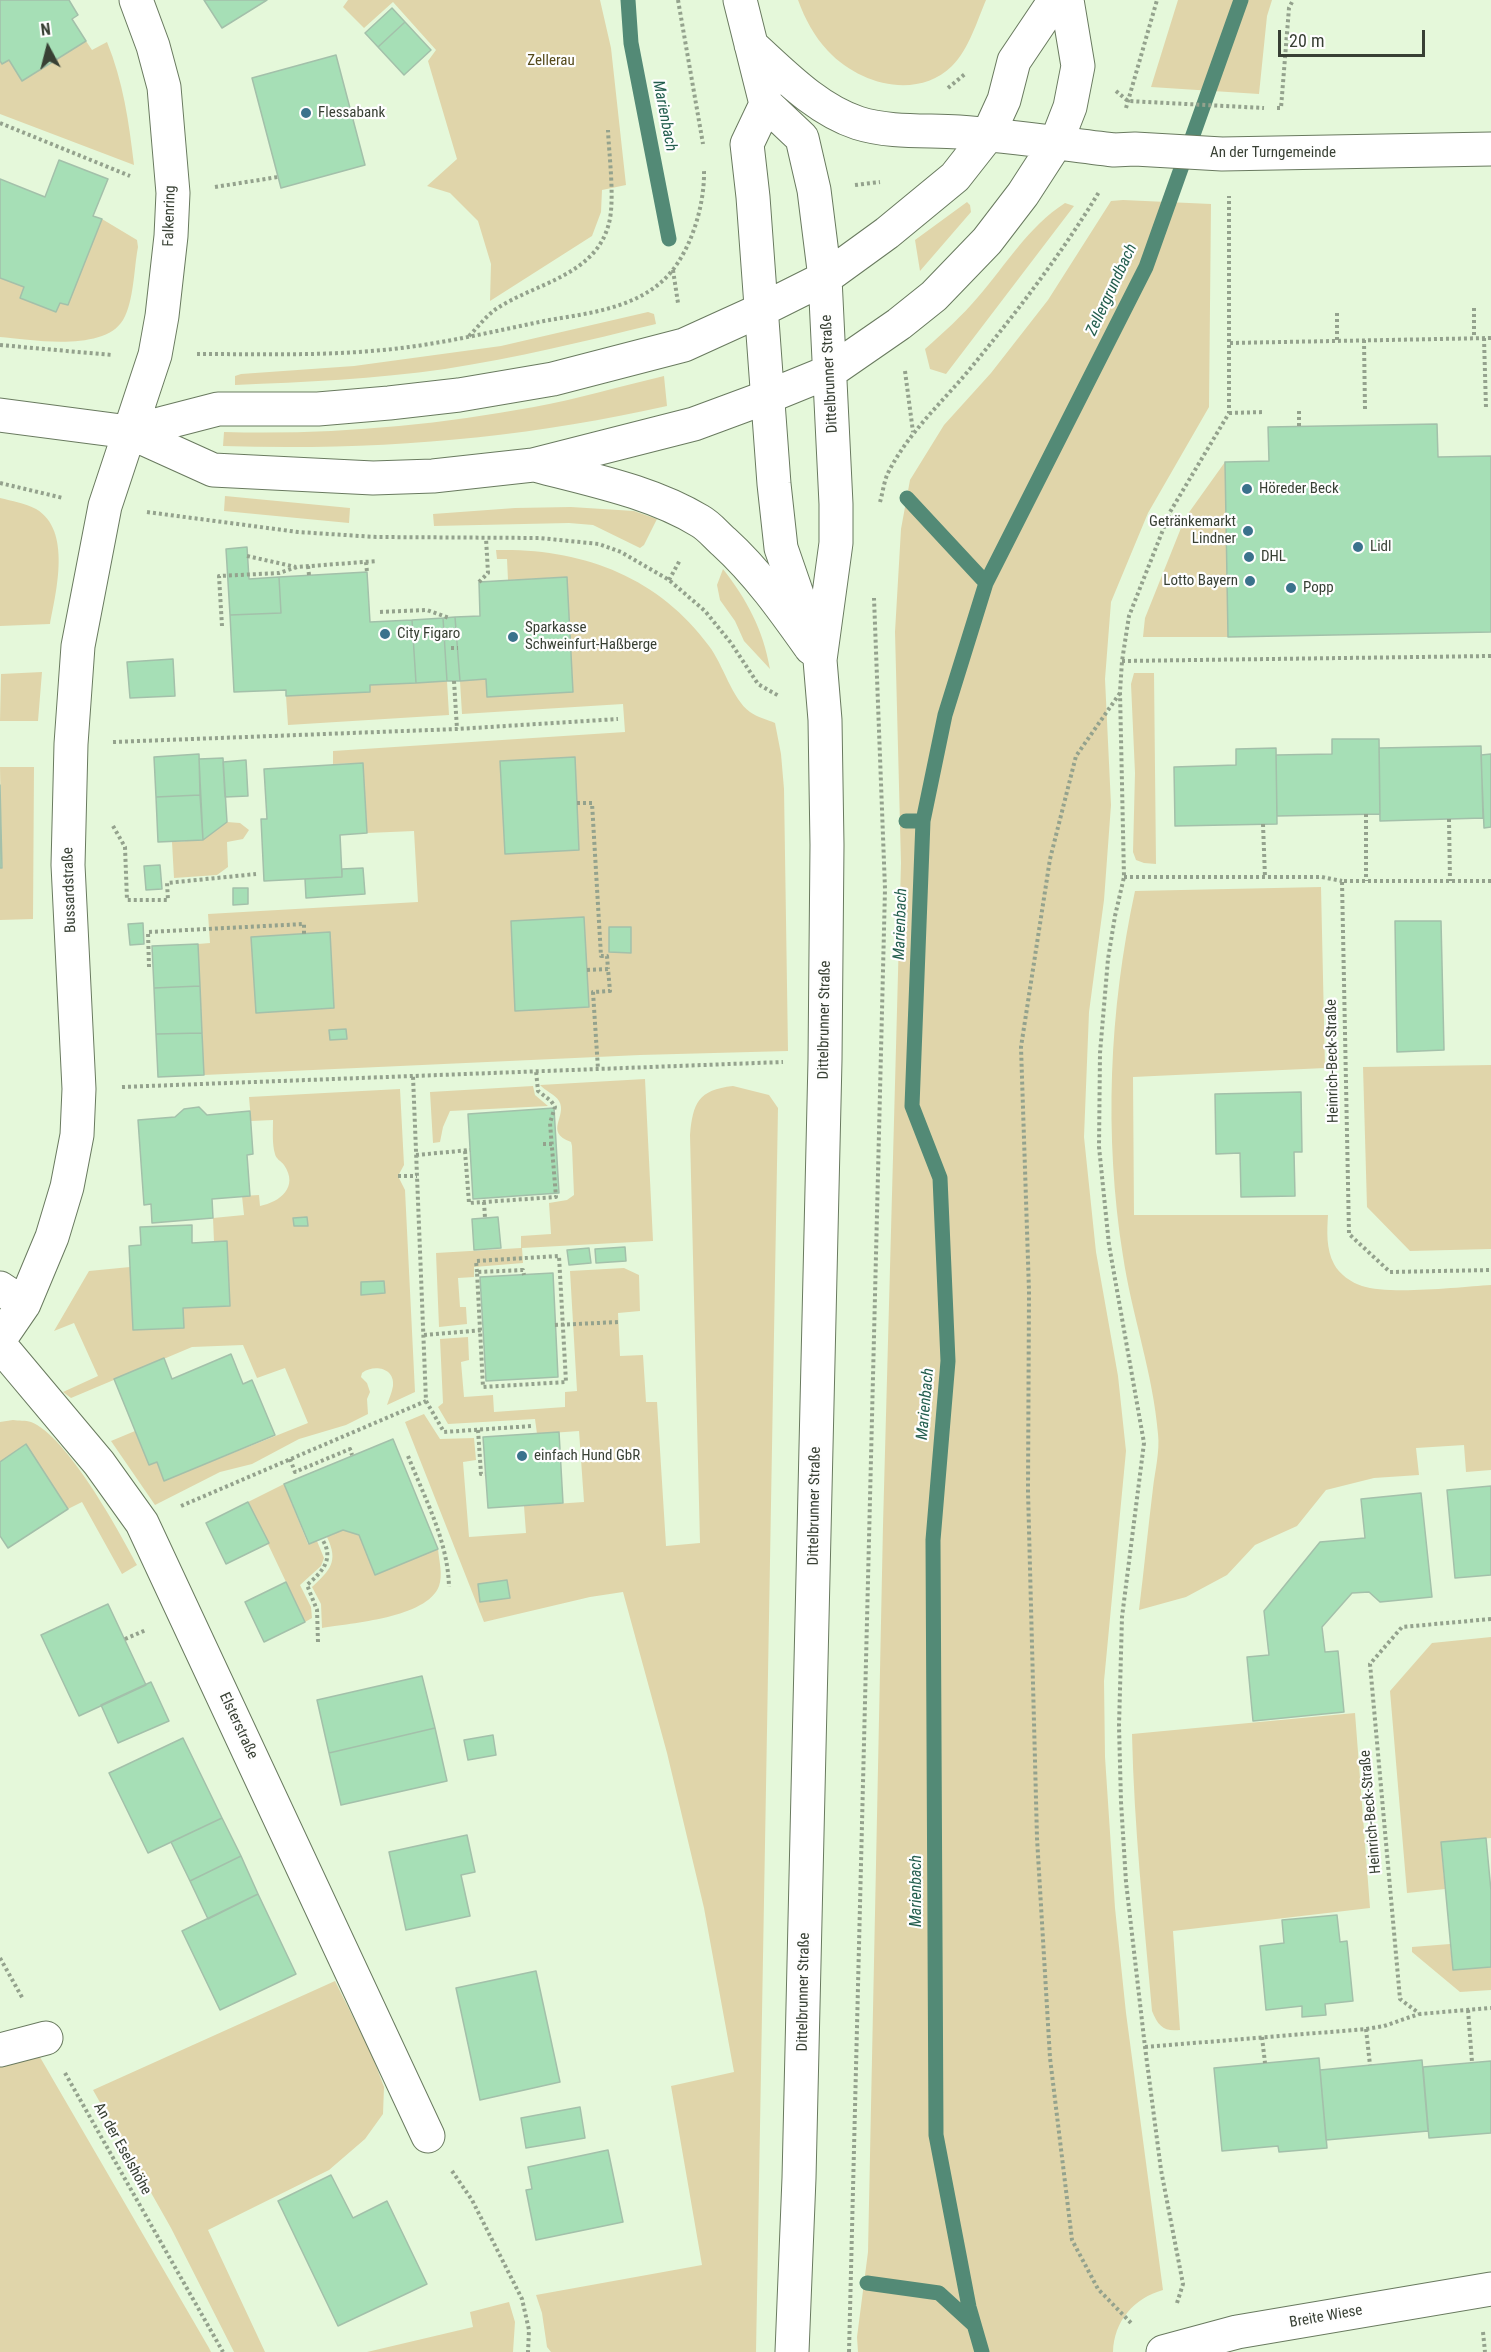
<!DOCTYPE html>
<meta charset="utf-8">
<style>
body{margin:0}
#map{position:relative;width:1491px;height:2352px;overflow:hidden;background:#e5f8da;font-family:"Roboto Condensed",sans-serif}
canvas{display:block}
.north{position:absolute;left:18px;top:18px;width:60px;height:60px;-webkit-text-stroke:4px #fefefe;paint-order:stroke;rotate:353deg;font-size:16px;font-weight:700;line-height:24px;text-align:center;color:#384034}
.north::after{content:'';display:block;margin:auto;width:21px;height:27px;background:#384034;clip-path:polygon(50% 0,100% 100%,50% 72%,0 100%)}
.scale{position:absolute;left:1278px;top:30px;width:147px;height:27px;box-sizing:border-box;border:3px solid #384034;border-top:0;padding-left:8px;font-size:18px;line-height:21px;white-space:nowrap;color:#384034;-webkit-text-stroke:4px #fefefe;paint-order:stroke}
</style>
<div id="map">
<canvas width="1491" height="2352"></canvas>
<div class="north">N</div>
<div class="scale">20 m</div>
</div>
<script>
const context = document.querySelector('canvas').getContext('2d');
context.lineJoin = 'round';
function fillPath(path, color) { context.fillStyle = color; context.fill(path, 'evenodd'); }
function stroke(path, color, width, dash) { context.strokeStyle = color; context.lineWidth = width; context.lineCap = dash ? 'butt' : 'round'; context.setLineDash(dash || []); context.stroke(path); }
function label(font, color, halo, rows, align = 'center') {
  context.font = font + ' "Roboto Condensed",sans-serif'; context.lineWidth = 4.5; context.setLineDash([]); context.textBaseline = 'middle'; context.strokeStyle = halo; context.fillStyle = color; for (const [text, x, y, turn = 0] of rows) {
    context.save(); context.translate(x, y); context.rotate((+turn || 0) * Math.PI / 180); context.textAlign = isNaN(turn) ? turn : align; if (halo) context.strokeText(text, 0, 0); context.fillText(text, 0, 0); context.restore();
  }
}
const green = new Path2D(`
 M348 0H600L611 48 626 185 602 190 601 212 592 236 490 301 491 264 478 221 450 193 427 186 457 159 428 61 436 50 393 2 364 28 343 7Z
 M798 0H986C977 21 969 49 952 66 917 100 860 85 828 51 814 36 805 19 798 0Z
 M1178 0H1272L1267 16 1259 94 1151 87Z
 M86 41 92 50 107 42C123 81 129 122 134 165L0 114V61L2 64 9 60 22 80Z
 M1123 200 1211 204 1209 407 1148 513 1111 602 1105 679 1111 805 1104 900 1089 1012 1084 1137 1096 1252 1118 1376 1126 1451 1104 1681 1105 1757 1115 1908 1126 2013 1163 2290C1134 2298 1114 2321 1113 2352H858L857 2337 868 2252 883 1525 901 863 895 632 901 529 910 480 944 425 991 373 1048 300 1111 201Z
 M967 202 970 205 971 212 920 271 915 240Z
 M1065 203 1074 206 946 374 930 369 925 349C943 333 962 316 978 297 1006 265 1028 227 1065 203Z
 M102 219 137 240 138 247C134 267 134 302 123 320 104 352 32 340 0 337V278L24 287 20 298 56 312 60 303 68 305Z
 M648 312 654 314 656 324C586 341 516 358 445 369 375 379 305 382 235 385V376L241 374 354 366 501 346Z
 M664 376 667 406C521 439 373 451 223 446L224 432C328 435 431 426 534 407 578 399 621 386 664 376Z
 M1225 462 1228 637H1143L1145 618 1185 518Z
 M225 496 350 508 349 523 224 511Z
 M0 498C12 501 25 503 36 509 72 530 56 592 50 624L0 626Z
 M571 507 634 511 657 519 644 545 640 548 593 525 569 523 434 526 433 514 515 508Z
 M496 550C581 548 658 576 709 646 723 664 732 699 750 712 757 717 768 720 775 723L781 754 784 789 788 1051 640 1055 204 1075 198 944 210 943 208 914 418 902 414 831 367 833 363 763 333 764V751L625 732 623 704 462 714 460 681 486 679 488 697 573 692 567 577 508 580 507 559H497ZM574 757 579 850 501 761ZM330 933 334 1008 256 1013Z
 M723 569C747 600 763 629 770 669L744 641 735 621 720 600 717 585Z
 M42 672 38 721H0L1 674Z
 M1134 673H1154L1156 864 1144 863 1136 860 1133 852 1135 773 1131 684Z
 M447 681 449 715 288 725 286 696 369 692 370 685Z
 M0 767H34L33 919 0 920V868H2Z
 M227 822 240 823 249 830 243 839 227 842 228 867 217 875 174 878 172 842 203 840Z
 M1321 887 1325 1068 1133 1077 1134 1215H1328C1327 1231 1326 1249 1334 1264 1339 1274 1352 1283 1362 1286 1389 1295 1460 1287 1491 1285V1470L1466 1472 1464 1445 1416 1448 1419 1475 1374 1478 1326 1490 1297 1526 1255 1545 1227 1575 1186 1597 1139 1610C1144 1569 1148 1529 1153 1488 1155 1471 1160 1451 1158 1434 1153 1373 1132 1316 1123 1256 1104 1135 1109 1011 1135 891Z
 M1491 1065V1249L1410 1251 1367 1207 1363 1067Z
 M645 1079 653 1241 522 1248 523 1263 474 1267V1277L458 1278 460 1307H466L467 1324 439 1327 436 1253 521 1248V1236L551 1234 549 1203 567 1200 574 1195 572 1146 571 1142C543 1132 568 1116 559 1101 555 1094 545 1091 540 1085Z
 M533 1086 535 1095 548 1106 450 1111 443 1127 440 1142 433 1143 430 1092Z
 M733 1086 769 1095 778 1108 756 2352H551L547 2347 542 2313 536 2295 702 2265 671 2086 734 2072 704 1908 667 1753 623 1592 590 1597 484 1622 405 1422 424 1414 440 1439 474 1438 476 1460 463 1462 469 1537 526 1533 524 1506 584 1502 579 1431 537 1434 535 1419 448 1424 438 1407 443 1403 440 1339 468 1337 469 1360 461 1362 464 1397 493 1395 494 1412 565 1407V1392L577 1391 570 1271 624 1268 639 1275 640 1311 618 1313 620 1356 643 1355 646 1402H657L666 1546 700 1543 690 1135C693 1103 698 1090 733 1086Z
 M400 1089 404 1165 398 1176 405 1190 415 1392 387 1405C389 1399 392 1392 393 1386 395 1368 374 1364 362 1373L361 1377 367 1383 370 1392 367 1399 368 1414 346 1425 299 1439 252 1464 220 1472 155 1505 111 1441 135 1431 149 1465 157 1462 165 1480 308 1423 285 1368 257 1378 243 1345 192 1347 71 1398 63 1392 98 1376 74 1323 54 1331 89 1271 130 1267 133 1330 184 1328 183 1308 230 1306 227 1242H214L213 1218 244 1215 242 1196 259 1195 260 1206C280 1202 299 1187 284 1165 281 1161 276 1159 275 1154 272 1144 273 1131 273 1120L251 1121 249 1097Z
 M13 1420C18 1421 26 1420 31 1422 67 1436 119 1531 137 1565L122 1574 82 1502 68 1509 26 1444 0 1462V1422Z
 M284 1484 308 1544 317 1541 324 1558 321 1566 300 1585 311 1607 312 1618 305 1622 248 1502Z
 M343 1530 359 1535 375 1574 438 1549C439 1560 443 1575 439 1586 427 1618 351 1623 322 1628L321 1604 312 1587C330 1570 339 1562 327 1537Z
 M1491 1637V1838L1441 1842 1445 1889 1407 1893 1390 1691 1432 1643Z
 M1355 1713 1370 1908 1173 1931 1180 2030C1164 2032 1158 2026 1152 2011 1144 1919 1134 1827 1132 1734Z
 M1450 1944 1453 1970 1491 1967V1990L1460 1992 1412 1952V1947Z
 M335 1981 372 2055 384 2087 383 2114 365 2139 329 2170 208 2230 265 2352H234L171 2228 93 2090Z
 M37 2052 209 2348 211 2352H0V2062Z
 M509 2302 515 2322 513 2352H367L473 2327 470 2312Z`);
const stream = new Path2D(`
 M628 0 631 43 669 239
 M907 498 986 583 945 715 923 821 912 1106 940 1178 948 1361 933 1540 936 2135 969 2307 982 2352
 M986 583 1146 267 1241 0
 M906 821H923
 M867 2283 939 2293 974 2325`);
const building = new Path2D(`
 M0 0H69L78 15 72 19 86 41 22 81 9 60 2 64 0 61Z
 M204 0H267L222 28Z
 M392 8 405 22 378 47 365 33Z
 M405 22 431 50 404 75 378 47Z
 M336 55 365 165 281 188 252 78Z
 M59 160 108 179 93 216 102 219 68 305 60 303 56 312 20 298 24 287 0 278V179L45 197Z
 M1437 424 1438 457 1491 456V632L1228 637 1225 462 1269 461 1268 427Z
 M247 547 249 579 279 577 281 613 230 615 226 549Z
 M367 572 370 622 412 620 416 683 370 685V692L286 696V690L234 692 230 615 281 613 279 577Z
 M567 577 573 692 487 697 486 679 460 681 455 617 480 616 479 582Z
 M455 617 460 681H447L443 618Z
 M443 618 447 681 416 683 412 620Z
 M173 659 175 696 130 698 127 662Z
 M1332 739H1379L1380 814 1277 816 1276 755 1332 754Z
 M1481 746 1483 818 1380 821 1379 748Z
 M1276 748 1277 824 1175 826 1174 767 1236 765V749Z
 M199 754 200 795 156 797 154 757Z
 M1491 754V827L1484 828 1481 755Z
 M575 757 579 850 505 854 500 761Z
 M223 758 227 822 203 840 199 759Z
 M246 760 248 796 225 797 223 762Z
 M363 763 367 833 340 835 342 877 264 881 261 819H267L264 769Z
 M0 785 2 868H0Z
 M200 795 203 840 158 842 156 797Z
 M160 865 162 889 146 890 144 866Z
 M363 868 365 894 306 898 305 879 342 877V869Z
 M233 888H248V904L233 905Z
 M584 917 589 1007 515 1011 511 921Z
 M1395 921H1441L1444 1050 1397 1052Z
 M143 923 144 944 130 945 128 924Z
 M609 927H631V953L609 952Z
 M330 932 334 1008 256 1013 251 937Z
 M198 944 200 986 154 988 152 946Z
 M200 986 202 1033 156 1034 154 988Z
 M346 1029 347 1039 330 1040 329 1030Z
 M202 1033 204 1075 158 1077 156 1034Z
 M1301 1092 1302 1152H1294L1295 1196 1241 1197 1240 1153 1216 1154 1215 1094Z
 M199 1107 207 1115 250 1111 253 1154 247 1155 250 1196 212 1199 213 1218 152 1223 151 1204 144 1205 138 1120 175 1117 184 1109Z
 M554 1108 559 1193 473 1199 468 1114Z
 M307 1217 308 1226H294L293 1218Z
 M498 1217 501 1248 474 1250 472 1219Z
 M192 1225V1243L227 1241 230 1306 183 1308 184 1328 133 1330 129 1246 141 1245 140 1227Z
 M625 1247 626 1261 596 1263 595 1249Z
 M589 1248 591 1263 569 1265 567 1250Z
 M553 1273 558 1377 486 1381 480 1277Z
 M384 1281 385 1293 361 1295V1282Z
 M231 1354 243 1384 252 1380 275 1435 164 1481 157 1462 149 1465 114 1379 164 1358 172 1379Z
 M559 1432 563 1503 488 1508 483 1437Z
 M393 1439 438 1549 375 1575 359 1535 343 1530 309 1544 284 1484Z
 M26 1444 68 1509 8 1548 0 1536V1462Z
 M1491 1486V1575L1455 1578 1447 1490Z
 M1421 1493 1432 1597 1380 1602 1369 1592 1352 1593 1322 1627 1325 1652 1338 1651 1344 1712 1253 1721 1247 1657 1269 1655 1264 1611 1320 1542 1365 1538 1361 1499Z
 M248 1502 269 1543 226 1564 206 1523Z
 M507 1580 510 1598 480 1602 478 1584Z
 M286 1582 305 1622 264 1642 245 1602Z
 M108 1604 146 1685 79 1716 41 1635Z
 M422 1676 435 1728 329 1753 317 1700Z
 M151 1682 169 1721 118 1743 101 1705Z
 M435 1728 447 1781 341 1805 329 1753Z
 M493 1735 496 1755 468 1760 464 1740Z
 M183 1738 222 1818 148 1853 109 1773Z
 M222 1818 241 1856 190 1881 171 1842Z
 M467 1835 475 1872 461 1875 470 1916 406 1930 389 1852Z
 M1486 1838 1491 1891V1967L1453 1970 1441 1842Z
 M241 1856 258 1894 208 1919 190 1881Z
 M258 1894 296 1974 220 2010 182 1931Z
 M1337 1915 1340 1942 1347 1941 1353 2001 1325 2004 1326 2015 1302 2017V2006L1266 2010 1260 1946 1284 1943 1282 1920Z
 M536 1971 560 2082 480 2100 456 1988Z
 M1319 2058 1327 2148 1279 2152 1278 2146 1222 2151 1214 2068Z
 M1422 2060 1428 2131 1326 2140 1320 2070Z
 M1491 2061V2133L1429 2138 1423 2067Z
 M580 2107 585 2138 526 2148 521 2118Z
 M608 2150 623 2222 536 2240 526 2190 532 2189 528 2167Z
 M331 2175 353 2218 387 2201 427 2284 338 2326 278 2201Z`);
const path = new Path2D(`
 M678 0 703 144
 M948 88 965 74
 M1116 91 1128 101 1264 108
 M1126 108 1157 0
 M1277 108H1281L1289 8 1293 0
 M0 123 130 176
 M855 185 880 182
 M215 187 278 177
 M673 270 678 303
 M1474 308V338
 M469 336C478 327 486 316 496 309 535 283 596 276 609 223 615 200 609 155 608 130
 M1484 338 1486 408
 M1337 340V311
 M1364 340 1365 409
 M1230 343 1491 338
 M0 345 112 355
 M197 354C259 354 321 356 383 350 437 345 491 332 544 321 583 314 627 310 659 284 689 260 705 207 704 170
 M905 371 913 432
 M1229 413 1264 412
 M1299 426V411
 M0 483 63 498
 M880 502C883 492 884 480 889 471 910 430 945 400 974 364 1019 309 1062 253 1099 192
 M147 512 298 532 376 537 540 538 599 544 621 552 669 580 705 611 731 643 758 684 779 696
 M247 556 296 567
 M366 562 367 572
 M308 566 309 575
 M669 580 680 560
 M479 582 488 573 486 538
 M380 612 427 610 449 618
 M222 626 219 576 279 573 297 567 377 561
 M451 648H458
 M1122 661 1491 656
 M454 681 457 729
 M1120 693 1076 756 1050 859 1021 1047 1029 1291 1028 1491 1037 1838 1050 2058 1072 2240 1098 2289 1132 2324
 M113 742 457 729 618 719
 M577 803H592L601 956H607L608 969
 M1366 814V881
 M1449 819 1450 881
 M1263 824 1265 877
 M113 826 125 847 127 900H168L167 883 256 874
 M1124 877H1322L1342 881
 M1491 881H1342L1349 1234 1390 1272 1491 1270
 M149 967 148 932 304 924V934
 M587 970 608 969 610 991 593 992 598 1069
 M122 1087 783 1062
 M543 1144H552
 M465 1151 469 1203 556 1197 550 1123 555 1107 551 1101 538 1091 536 1071
 M416 1155 470 1150
 M398 1176H417
 M484 1202 485 1218
 M477 1272 476 1261 559 1256 566 1382 483 1387 477 1272 523 1270 524 1275
 M555 1325 619 1322
 M424 1335 483 1330
 M426 1401 444 1432 532 1426
 M478 1430 481 1474H485
 M408 1456C425 1499 448 1541 449 1587
 M290 1459 295 1472 350 1449 352 1455
 M181 1506 426 1401 413 1076
 M1491 1619 1402 1627 1370 1664 1400 1999 1420 2014 1491 2008
 M125 1639 146 1630
 M318 1642 317 1610 307 1585C322 1572 335 1559 322 1539
 M0 1958 23 1999
 M1468 2010 1472 2062
 M1366 2029 1370 2065
 M1262 2037 1265 2063
 M1145 2047 1366 2029 1384 2026 1419 2014
 M65 2073 223 2352
 M452 2171 472 2200 522 2299 529 2330 528 2352
 M1177 2303 1183 2284 1161 2170 1145 2047 1126 1882 1121 1802 1119 1726 1122 1617 1144 1443 1109 1245 1099 1147 1100 1053 1108 959 1115 916 1124 877 1120 692 1122 661 1129 616 1170 512 1229 413V196
 M1483 2332 1485 2352
 M849 2352 885 889 874 598`);
const minor = new Path2D(`
 M988 135 1004 100 1014 61 1055 0
 M1056 143 1070 107 1078 66 1067 0
 M0 415 129 432 213 470 373 478 433 476 533 465 694 424 767 397
 M129 432 218 409H318L389 403 459 395 553 379 684 345 761 310
 M535 465C591 480 650 491 700 521 709 526 716 535 724 542 758 573 784 610 811 648
 M0 1288 24 1304
 M0 1339 24 1304 52 1237 67 1187 77 1135 79 1089 68 865 71 744 78 646 105 506 155 355 162 316 171 236 173 193 164 87 153 46 136 0
 M0 1345 99 1463 142 1523 428 2136
 M0 2050 46 2038
 M1163 2352 1237 2332 1491 2289`);
const tertiary = new Path2D(`
 M740 0 766 104 802 138 814 190 825 278 836 504V543L820 660 825 720 827 845 825 1060 799 2178 792 2352
 M751 45C783 74 816 109 858 123 890 133 926 130 959 132 1011 136 1063 144 1114 150L1135 149 1222 154 1491 149
 M766 104 747 144 753 197 774 484 781 548 818 655
 M761 310 825 278 887 233 955 177 988 135
 M767 397 831 371 899 324 934 296 987 241 1023 194 1056 143`);
const markers = [
 [306,113,6,"#3a728c"],
 [1247,489,6,"#3a728c"],
 [1248,531,6,"#3a728c"],
 [1358,547,6,"#3a728c"],
 [1249,557,6,"#3a728c"],
 [1250,581,6,"#3a728c"],
 [1291,588,6,"#3a728c"],
 [385,634,6,"#3a728c"],
 [513,637,6,"#3a728c"],
 [522,1456,6,"#3a728c"]
];
const parkNames = [
 ["Zellerau",551,61]
];
const poiNames = [
 ["Flessabank",318,113],
 ["Höreder Beck",1259,489],
 ["Getränkemarkt",1236,522,"right"],
 ["Lindner",1236,539,"right"],
 ["Lidl",1370,547],
 ["DHL",1261,557],
 ["Lotto Bayern",1238,581,"right"],
 ["Popp",1303,588],
 ["Sparkasse",525,628],
 ["Schweinfurt-Haßberge",525,645],
 ["City Figaro",397,634],
 ["einfach Hund GbR",534,1456]
];
const streetNames = [
 ["An der Turngemeinde",1273,153],
 ["Falkenring",170,216,-88],
 ["Dittelbrunner Straße",830,374,-93],
 ["Bussardstraße",70,890,-92],
 ["Dittelbrunner Straße",825,1020,-89],
 ["Heinrich-Beck-Straße",1333,1061,-91],
 ["Dittelbrunner Straße",815,1506,-89],
 ["Elsterstraße",238,1726,65],
 ["Heinrich-Beck-Straße",1371,1812,-95],
 ["Dittelbrunner Straße",804,1992,-89],
 ["An der Eselshöhe",122,2149,61],
 ["Breite Wiese",1326,2317,-10]
];
const waterNames = [
 ["Marienbach",664,116,79],
 ["Zellergrundbach",1112,290,-65],
 ["Marienbach",901,924,-88],
 ["Marienbach",926,1404,-85],
 ["Marienbach",917,1891,-90]
];
fillPath(green, '#e0d5aa');
stroke(stream, '#538a76', 15);
fillPath(building, '#a6dfb6');
stroke(building, '#a3c0aa', 1.5);
stroke(minor, '#697a5f', 35);
stroke(tertiary, '#697a5f', 35);
stroke(path, '#94a28d', 4, [3, 3]);
stroke(minor, '#fff', 33);
stroke(tertiary, '#fff', 33);
for (const [x, y, r, color] of markers) { const dot = new Path2D(); dot.arc(x, y, r, 0, 2 * Math.PI); context.fillStyle = color; context.fill(dot); stroke(dot, '#fefefe', 2); }
label('15px', '#554a1b', '#fefefe', parkNames);
label('15px', '#384034', '#fefefe', poiNames, 'left');
label('15px', '#384034', '#fefefe', streetNames);
label('italic 16px', '#235e4e', '#fefefe', waterNames);
</script>
